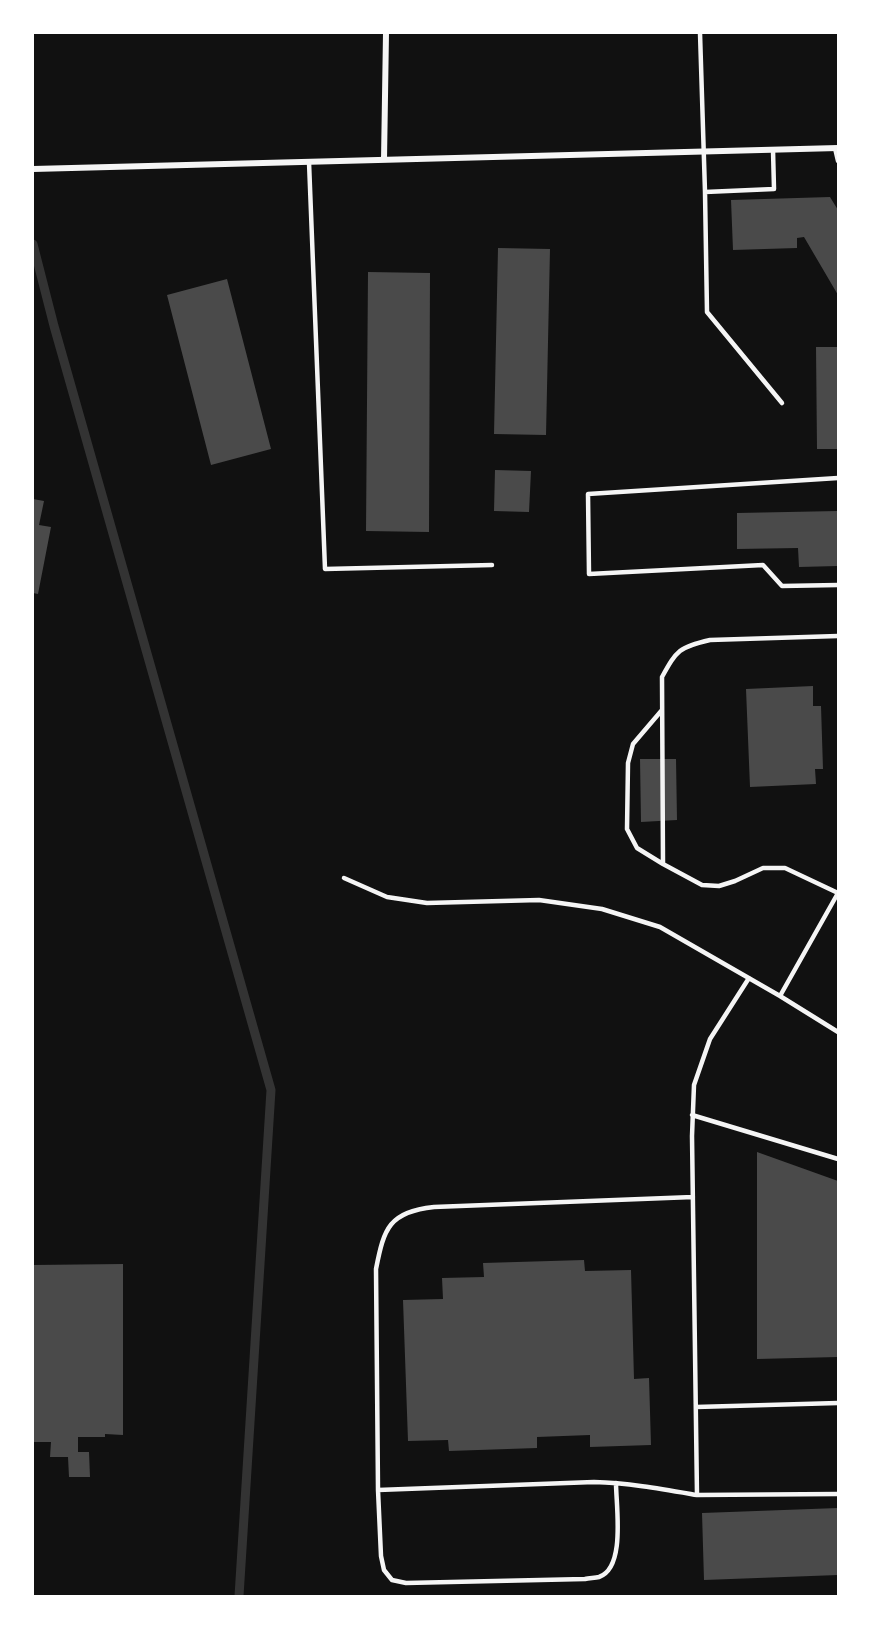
<!DOCTYPE html>
<style>
body{margin:0}
#map{position:relative;width:871px;height:1629px;overflow:hidden;background:#111;font-family:"Work Sans",sans-serif}
canvas{display:block}
.frame{position:absolute;inset:0;border:34px solid #fff;pointer-events:none}
</style>
<div id="map">
<canvas width="871" height="1629"></canvas>
<div class="frame"></div>
</div>
<script>
const context = document.querySelector('canvas').getContext('2d');
context.lineJoin = 'round';
function stroke(path, color, width, dash) { context.strokeStyle = color; context.lineWidth = width; context.lineCap = dash ? 'butt' : 'round'; context.setLineDash(dash || []); context.stroke(path); }
function fillPath(path, color) { context.fillStyle = color; context.fill(path, 'evenodd'); }
const stream = new Path2D(`
 M33 244 54 326 271 1090 239 1596`);
const building = new Path2D(`
 M830 197 838 210V295L804 237 797 238V248L733 250 731 200Z
 M498 248 550 249 546 435 494 434Z
 M368 272 430 273 429 532 366 531Z
 M227 279 271 449 211 465 167 295Z
 M816 347H838V449H817Z
 M495 470 531 471 529 512 494 511Z
 M33 499 44 501 39 525 51 527 38 594 33 593Z
 M838 511V566L799 567 798 548 737 549V513Z
 M813 686V706H821L823 769H815L816 784 750 787 746 689Z
 M640 759H676L677 820 641 822Z
 M757 1152 838 1181V1357L757 1359Z
 M584 1260 585 1271 631 1270 634 1379 649 1378 651 1445 590 1447V1435L537 1437V1448L449 1451 448 1440 408 1441 403 1300 443 1299 442 1278 484 1277 483 1263Z
 M123 1264V1435L105 1434V1437H78V1452H89L90 1477H69L68 1457H50L51 1442H33V1265Z
 M838 1508V1575L704 1580 702 1513Z`);
const service = new Path2D(`
 M700 33 705 192 774 189 773 150
 M835 148 838 161
 M309 162 325 569 492 565
 M705 192 707 312 782 403
 M838 478 588 494 589 574 763 565 782 586 838 585
 M662 710 633 744 628 763 627 829 637 848 663 864
 M344 878 387 897 427 903 539 900 602 909 660 927 780 996 838 1032
 M838 893 785 868H763L735 881 719 886 702 885 663 864 662 677C677 650 679 647 710 640L838 636
 M780 996 838 893
 M692 1115 838 1159
 M696 1407 838 1403
 M616 1483C616 1506 626 1568 599 1577 595 1578 589 1578 585 1579L406 1583 392 1580 384 1570 381 1556 378 1490 594 1482C629 1483 662 1489 697 1495L692 1136 694 1085 710 1039 749 978
 M378 1490 376 1269C384 1228 389 1212 434 1207L693 1197
 M697 1495 838 1494`);
const minor = new Path2D(`
 M384 160 386 33
 M33 169 838 148`);
stroke(stream, '#333', 9);
fillPath(building, '#4a4a4a');
stroke(service, '#f5f5f5', 4.5);
stroke(minor, '#f5f5f5', 6);
</script>
